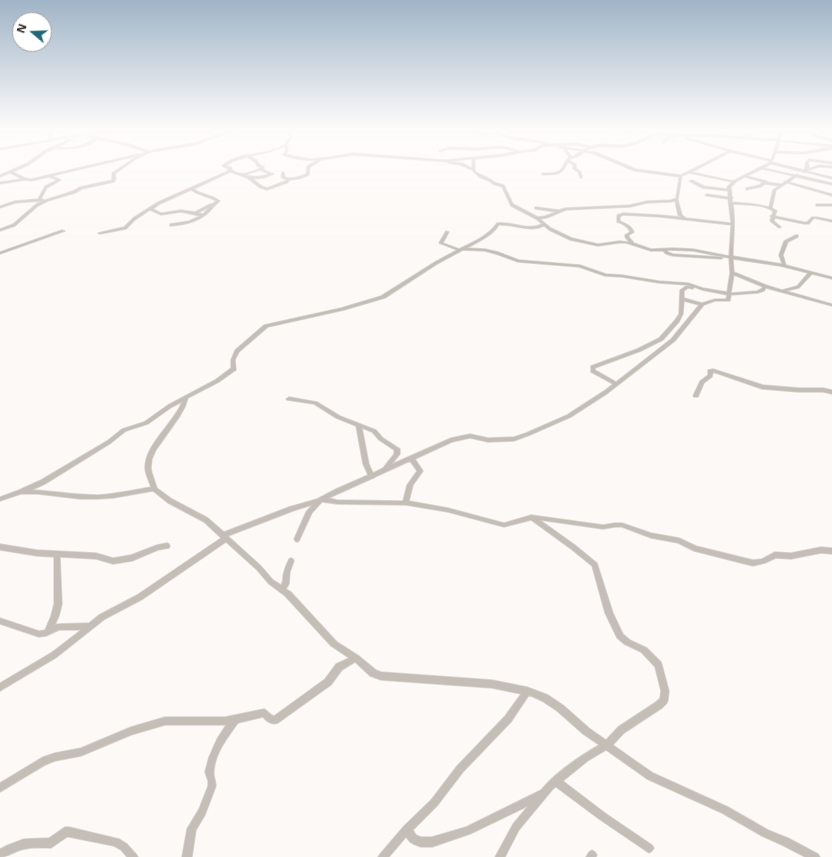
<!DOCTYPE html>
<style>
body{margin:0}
#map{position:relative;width:832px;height:857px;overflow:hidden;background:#fdf9f6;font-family:"Noto Sans",sans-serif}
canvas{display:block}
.north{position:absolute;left:12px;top:12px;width:40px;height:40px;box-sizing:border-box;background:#fff;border:1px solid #a7a5a2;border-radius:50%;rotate:289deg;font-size:11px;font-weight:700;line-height:16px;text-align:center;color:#231d17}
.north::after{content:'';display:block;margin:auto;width:14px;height:18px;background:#226777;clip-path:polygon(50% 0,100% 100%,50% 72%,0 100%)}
</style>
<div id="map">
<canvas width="832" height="857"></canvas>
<div class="north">N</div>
</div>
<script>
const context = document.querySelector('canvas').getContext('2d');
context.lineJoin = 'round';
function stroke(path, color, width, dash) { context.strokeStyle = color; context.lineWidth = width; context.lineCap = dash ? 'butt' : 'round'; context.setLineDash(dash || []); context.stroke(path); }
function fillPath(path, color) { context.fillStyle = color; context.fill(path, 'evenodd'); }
const street = new Path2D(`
 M45 130H48L52 132 51 139 104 130H111L93 134 92 135 93 136 127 143 149 151 163 148 194 143 230 130H234L196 145 151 152 136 159 115 174 116 179 114 182 82 189 75 193 48 201 38 206 15 226 0 231V229L13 224 36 204 42 201 15 203 0 208V206L15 201 38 199 45 186 57 180 49 177 31 181 26 180 0 184V182L22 179 10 173 0 177V175L27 163 45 150 70 139 72 140 58 147C70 149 85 147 94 138H91L89 134 0 150V148L49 140 50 133ZM97 139 125 145 146 152 139 155 138 154 31 179 25 178 13 172 29 165 47 152 56 148 59 149C72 149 87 149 97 139ZM137 156 112 173V180L80 187 73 191 45 200 41 199 47 188 61 180 52 176Z
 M289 130H291L292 137 287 145 288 151 286 154 293 156 311 159 330 157 353 153 445 160 504 154 517 151 502 148 475 150 449 149 440 152 439 151 449 147 475 148 502 146 520 151 535 149 540 145H544L541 143 512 139 497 134H481L477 130H480L482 132H497L512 137 542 141 548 144 575 143 592 146 599 144 624 145 639 141 658 132 681 135H721L741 137 742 135H748L754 130 755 131 750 137H745L778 139 781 130H783L780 140 832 145V147L780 141 777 151 804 152 832 147V149L804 154 776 153 772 162 804 170 805 167 806 162 809 159 832 162V164L811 161 808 162 809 167 808 169 819 165 832 166V168L819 167 806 171 832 177V179L805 172 804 173 803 172 771 164 764 168 795 175 797 174 798 175 832 183V185L796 177 789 182 832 194V196L787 183 776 190 772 208 777 211 775 216 804 222H807L812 217H816L832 220V222L814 218 809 224H804L775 218 774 221 781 227 779 228 770 221 771 217 770 216 772 215 773 211C762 204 746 205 733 204 736 222 733 238 733 256L782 264 779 255 784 241 796 235H798V237L788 242 783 255 786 265 832 277V279L812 274 799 288 786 291 832 304V306L766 288 764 291 758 293 731 295 730 301H715L704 305 675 341 608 393 571 417 530 435 514 441 488 442 470 438 452 442 415 459 423 471 413 485 409 501 448 508 504 523 528 516 531 515 603 525 615 523H622L651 533 679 538 696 546 753 560 762 559 775 552 791 553 821 547 832 548V554L821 553 791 559 776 558 765 563 753 566 694 551 678 543 651 538 622 527H615L603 529 540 520 575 545 597 563 613 613 623 634 630 640 647 648 661 662 662 665 669 691 668 700 667 703 662 708 624 733 613 745 653 773 728 807 768 830 788 838 818 854 820 857H805L782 845 762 836 722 813 647 779 606 750 589 760 563 781 605 813 652 845 654 848 652 851 649 853 646 851 599 819 556 787 553 789 519 830 505 857H495L513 824 528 806 470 834 432 847H421L413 844 410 842 406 837 389 857H378L380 854 404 826 431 800 457 766 505 716 521 694 492 688 381 680 370 676 355 662 342 670 331 685 278 723C272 725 267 722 263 717L238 723C228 737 215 753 214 771 213 775 216 781 216 786L205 815 196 830 192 857H182L187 829 199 809 208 786V781L205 772 209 757 217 739 226 725H165L131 735 81 756 55 761 45 765 0 792V783L43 757 55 753 81 748 131 727 165 717H225L264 709C268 711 270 715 274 716L325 679 336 664 349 658 331 646 285 596 269 584 257 570 226 542 143 599 105 619 57 657 0 691V683L51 653 81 630H59L46 636 39 637 0 624V618L39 631 45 630 51 616 54 604V557L37 556 0 550V544L37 550 96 553 113 558 131 555 157 545 167 543 169 544 170 546 169 548 158 550 132 561 113 564 96 559 60 557 62 604 59 616 55 625 58 624 89 623 99 615 137 595 221 538 204 522 168 503 153 491 113 498 97 499H80L38 494H21L0 501V497L19 490 41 480 107 441 122 429 144 422 168 405 215 380 231 368V360L235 350 264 325 341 308 381 296 435 262 457 250 439 243 446 231 449 232 443 243 459 249C473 242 488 236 497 223 512 221 528 231 542 224L536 219 511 206 502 187 492 184 491 182 479 177 472 170 460 165 448 163V162L353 155 321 160 310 167 309 175 299 179 290 180 287 183 267 190 260 188 247 178 230 172 194 189C202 195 212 194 220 201 215 205 212 209 208 213 198 222 184 225 171 226H170V224L189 221 200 216 181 212 161 215 150 210 135 220 126 229 100 234 98 233 124 227 133 218 158 202 228 171V169L222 166C239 150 266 157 284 145 286 143 288 139 290 137ZM658 134 672 136 665 138 663 142 664 143 667 140 675 136 721 137 777 141 771 160 731 150 686 137V139L728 151 681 175 636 169 596 152 586 151C599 144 609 148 623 147 636 146 647 139 658 134ZM575 145 588 147 583 150 559 146V148H563L569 157C565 160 565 164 562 168 558 174 549 173 543 173H542V175C556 175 562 176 568 162L573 165V169L578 172 580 178H582L581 172 576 168V164L568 160 581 155 584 152 594 154 634 171 679 177 676 198 671 200 647 201 630 205 565 208 559 210 536 207H535V209L556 212 545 216 538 217 513 204 504 185 494 182C491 178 480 175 475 171V159L504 156 523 152 536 151 542 147 547 146ZM285 146 286 151 283 154V155C294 159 306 161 318 160L307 166 306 174C300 176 291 180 285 177L284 172H282L281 177 286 180 285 181 267 188 262 186 253 179 264 178 274 174 262 169H264V167L259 164 257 160 250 156 269 152ZM566 149 581 151 572 157ZM730 152 770 161 768 163 733 181 692 172ZM247 157 255 162 257 166 261 168C250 172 242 177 232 170L231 167 225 166 234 161ZM472 159V168L462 163 450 161ZM762 169 793 176 786 181H784V183L781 184 767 182V181L747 176ZM260 170 269 174C261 177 253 177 245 175ZM689 173 732 182 727 187V189L704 186 692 180 689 181 702 188 728 191V197L707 194 705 195 707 196 728 199 731 223 686 218 682 215 678 200 682 176ZM745 177 763 182 759 185 746 188V190L761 187 765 184 779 186 773 190 769 207 754 204 732 202V199L733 198 732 197 731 187 737 181ZM191 190C199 196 208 196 216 201L212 204H210L195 212 181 210 161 213 153 209 160 204ZM675 201 678 215 681 217 660 215 623 213 617 215V222C622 224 628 226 630 232L625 235V237L629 242 619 241 598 244 572 238 551 228 540 219 547 218 566 210 630 207 647 203 671 202ZM209 207 203 214 198 213ZM623 215 660 217 731 225 729 256 693 249 673 248 651 249 634 243 629 237V235L634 232C631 225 626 224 620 221V217ZM499 225C514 224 530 233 544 226L549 230 570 240 598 246 619 243H626L651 251H663L666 254 673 256 721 259 723 258 721 257 673 254 668 252 667 250 693 251 729 258 730 273 727 292 703 288 688 283 659 281 622 275 606 274 580 265 519 260 498 252 485 249 467 248C478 242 492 236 499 225ZM463 250 485 251 496 254 518 262 579 267 605 276 622 277 659 283 687 285 692 287 686 286 680 290 679 314 675 320 659 338 637 349 591 366V372L613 384 604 391 567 415 526 433 514 437 488 438 470 434 451 438 392 464 400 454V449L383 438 376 430 340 416 317 402 289 397 286 399 287 400 314 404 336 418 356 426 363 464 368 475 336 489 317 499 289 507 224 532 208 518 172 499 157 488 152 473 151 468 152 459 156 450 180 416 185 407 188 398 219 382 236 370V369L235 360 239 352 268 327 344 310 385 298 437 264ZM733 259 780 266 808 273 797 286 782 290 766 285 734 272ZM734 275 763 287 761 289 757 291 731 293ZM694 287 702 290 727 295 726 299H715L702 303 684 298V291L688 288 693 289ZM684 301 699 305 671 339 616 382 595 370V368L641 351 663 340 679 322 683 314ZM182 402C173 424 144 445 145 469 146 476 149 481 151 487 133 490 115 494 98 495 75 495 54 491 32 490L45 484 111 443 126 431 148 424 172 407ZM362 428 372 432 379 440 394 450V454L383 468 373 473 369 464ZM410 461 417 471 407 485 403 501 337 500 329 498 371 479 374 478 375 477 386 472ZM322 502H323L337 504 406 505 448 512 504 527 531 520 571 549 592 566 605 613 617 638 624 644 641 652 655 667 661 691 660 698 656 702 618 727 606 740 589 728 563 705 548 695 527 687 492 680 381 672 376 670 359 656 337 642 291 592 286 589 289 584 290 572 294 561 293 559 291 558 289 559C287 563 285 568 284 572 282 577 284 581 281 585L273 580 261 566 228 536 293 511 312 505 306 512 294 539 295 541 297 542 299 541 312 513ZM529 695 542 701 557 711 583 734 599 745C580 756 555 773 541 790L466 827 432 837H421L416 835 413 830 437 806 463 772 511 722Z
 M612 130H625L637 132 636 133Z
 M819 130H832V132L820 131Z
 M812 134 832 139V141L812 136Z
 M816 204H832V206H816Z
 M62 230 65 231 0 254V252Z
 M713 369 763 385 799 388H823L832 390V394L823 392H799L762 389 713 372 712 377 704 383 698 397H694L693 396 700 381 708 375V370Z
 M65 827H69L119 839 127 844 136 854 138 857H127L121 850 114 846 69 837H67L54 846 51 848C42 848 33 847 25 849 16 850 9 857 0 857V849L8 845 24 839 49 838 62 829Z
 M592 850 595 852 597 855 596 857H586L589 852Z`);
stroke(street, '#dad6d2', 1.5);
fillPath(street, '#c5beb7');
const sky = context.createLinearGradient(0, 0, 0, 250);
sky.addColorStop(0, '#a0b4c7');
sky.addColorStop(0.52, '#fefcfb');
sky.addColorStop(1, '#fefcfb00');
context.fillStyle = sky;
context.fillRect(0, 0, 832, 250);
</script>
